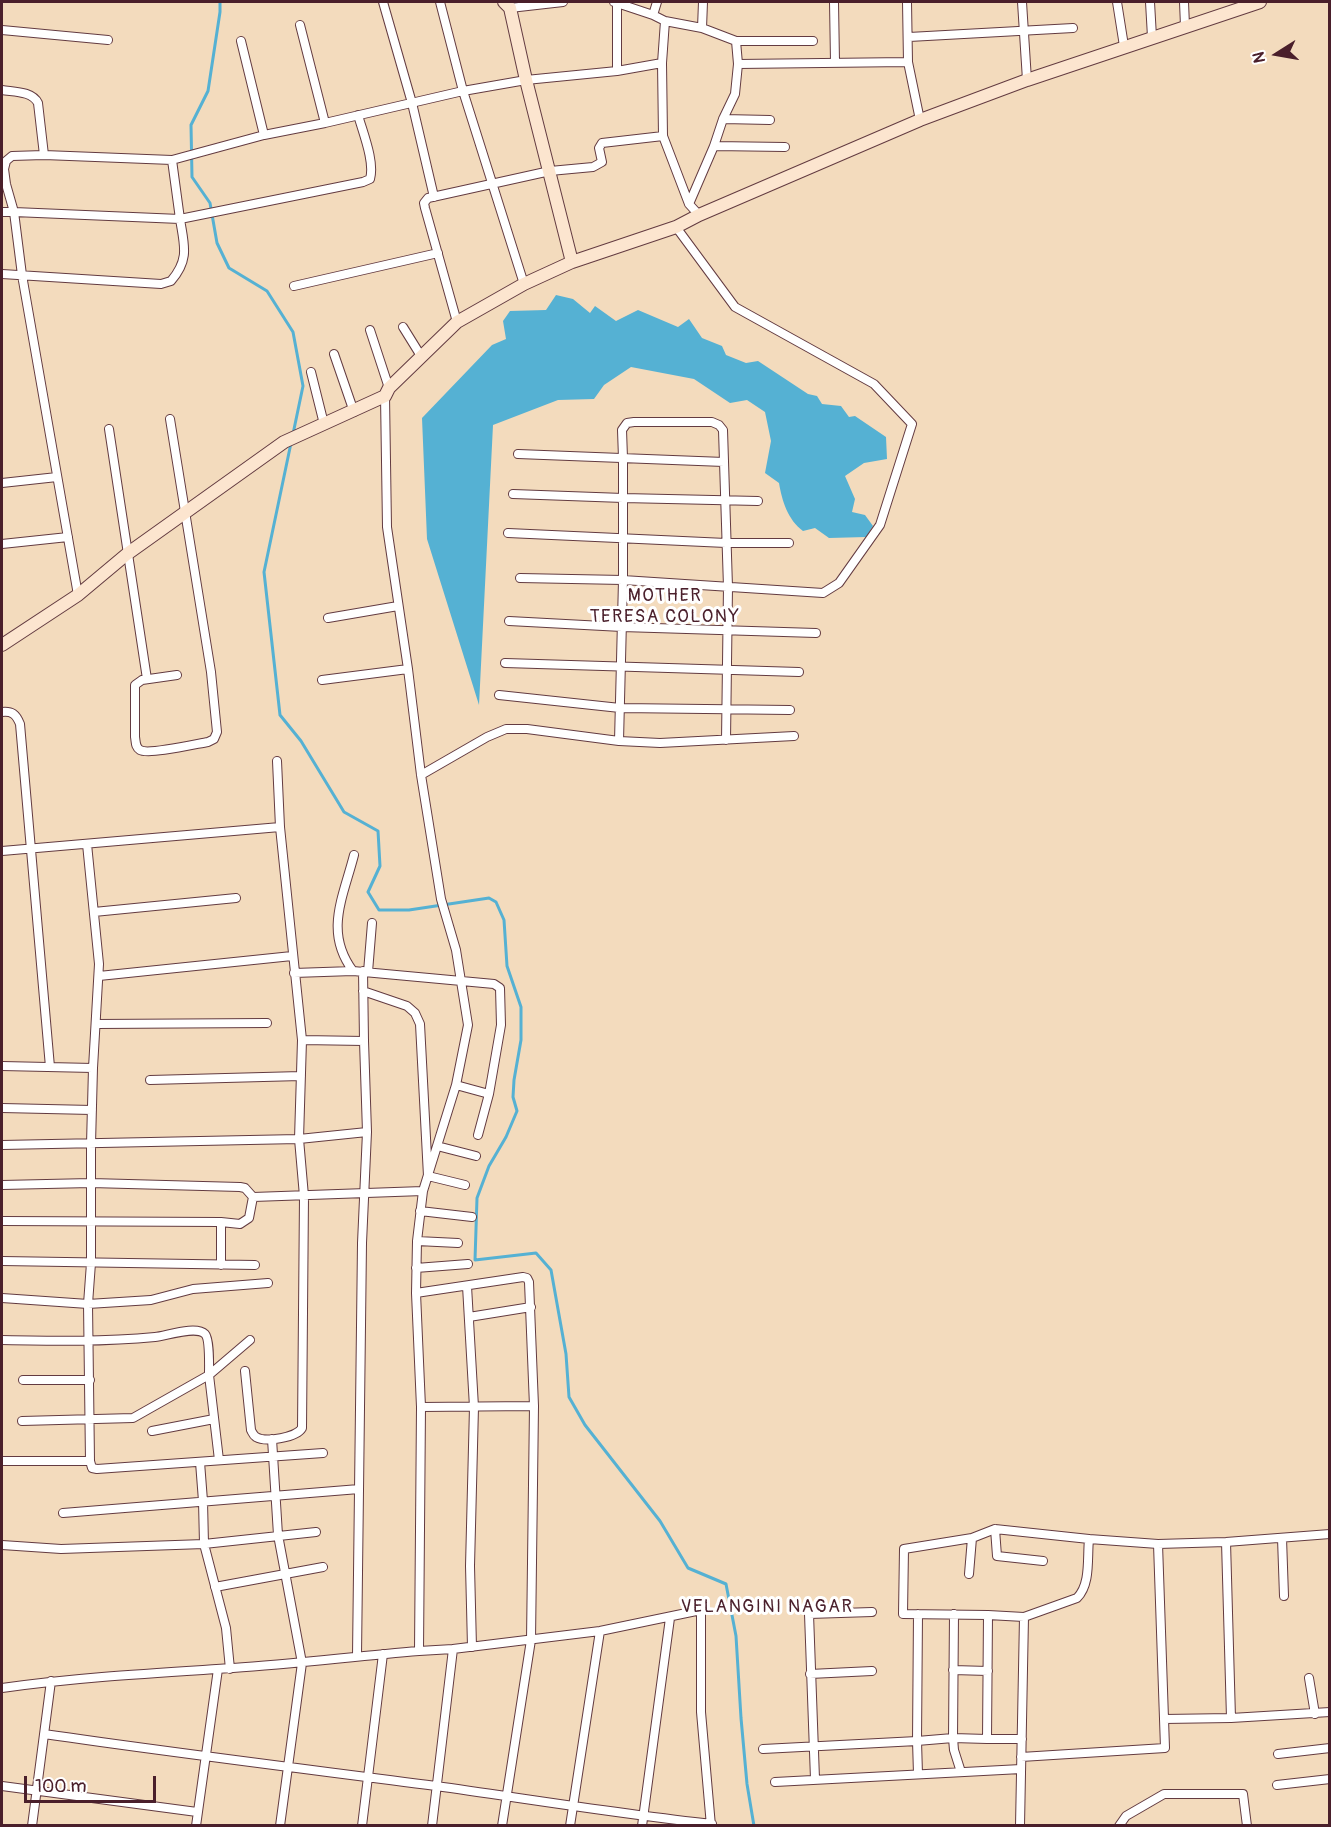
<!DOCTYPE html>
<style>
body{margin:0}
#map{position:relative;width:1331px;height:1827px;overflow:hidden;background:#f3dbbd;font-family:Pangolin,sans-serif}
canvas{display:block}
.frame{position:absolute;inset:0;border:3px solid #4a1f2b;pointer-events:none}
.north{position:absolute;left:1247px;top:24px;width:60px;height:60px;-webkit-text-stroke:4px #fff;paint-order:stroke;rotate:259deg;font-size:16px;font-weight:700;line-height:24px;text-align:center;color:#4a1f2b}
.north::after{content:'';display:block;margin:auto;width:21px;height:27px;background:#4a1f2b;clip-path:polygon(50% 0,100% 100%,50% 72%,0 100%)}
.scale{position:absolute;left:24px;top:1776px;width:132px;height:27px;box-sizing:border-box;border:3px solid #4a1f2b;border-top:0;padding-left:8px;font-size:18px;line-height:21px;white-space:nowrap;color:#4a1f2b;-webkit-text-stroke:4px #fff;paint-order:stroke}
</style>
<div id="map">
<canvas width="1331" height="1827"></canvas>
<div class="frame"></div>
<div class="north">N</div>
<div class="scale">100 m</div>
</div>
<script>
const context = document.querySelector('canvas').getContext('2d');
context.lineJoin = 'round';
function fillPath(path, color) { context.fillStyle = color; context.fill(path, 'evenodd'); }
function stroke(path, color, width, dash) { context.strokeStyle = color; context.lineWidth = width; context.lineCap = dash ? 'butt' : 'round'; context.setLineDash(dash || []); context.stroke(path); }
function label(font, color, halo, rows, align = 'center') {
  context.font = font + ' Pangolin,sans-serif'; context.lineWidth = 6; context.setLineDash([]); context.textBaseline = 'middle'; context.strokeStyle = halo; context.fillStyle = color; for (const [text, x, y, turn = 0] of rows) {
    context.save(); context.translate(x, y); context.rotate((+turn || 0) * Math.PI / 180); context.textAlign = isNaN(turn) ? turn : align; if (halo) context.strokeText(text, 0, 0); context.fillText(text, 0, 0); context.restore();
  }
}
const water = new Path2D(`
 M556 295 573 299 590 313 595 306 616 321 638 310 678 327 689 319 702 338 722 346 726 355 746 363 758 361 808 394 817 396 822 404 841 406 849 417 855 416 886 437 887 459 864 463 845 476 855 499 852 512 865 515 873 526 866 537 829 538 815 528 803 531C788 520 782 501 779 483L765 473 771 441 765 412 747 400 730 403 694 379 631 367 604 385 594 399 558 400 493 425 479 705 427 539 422 418 492 345 506 339 503 321 510 311 546 310Z`);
const stream = new Path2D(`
 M220 2V12L208 91 191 125 192 177 210 203 217 243 229 268 267 291 293 332 303 386 293 434
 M291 443 264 572 280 715 301 741 344 812 378 831 380 866 368 892 379 910H409L489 898 496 902 504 920 507 966 521 1007V1040L514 1080 513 1097 517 1111 506 1137 489 1166 477 1198 475 1260 536 1253 551 1270 566 1354 569 1397 585 1425 660 1521 688 1568 726 1584 736 1636 741 1718 747 1784 754 1826`);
const street = new Path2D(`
 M383 2 412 103 434 197
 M440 2 463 91 524 284
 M614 2 653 15 665 21 662 63 663 136
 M834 2 835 62
 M907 2 908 62
 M1022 2 1027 80
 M1117 2 1124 46
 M1150 2 1152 37
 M1184 2 1185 26
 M510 8 563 2
 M653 15 657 2
 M665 21 702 28 736 41H813
 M300 25 325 123
 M702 28 703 2
 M2 30 108 40
 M909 37 1073 28
 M241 41 264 135
 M738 64 908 62 920 120
 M617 71V2
 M2 90C14 92 32 91 38 103L44 155
 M723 119 770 120
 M714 146 785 147
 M172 160 44 155 12 156 6 161 4 169 6 184 14 212 180 219 172 160 264 135 325 123 463 91 526 80 617 71 662 63
 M689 204 714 146 723 119 735 94 738 64 736 41
 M2 212H14L22 275 78 595
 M2 274 161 284 171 281C190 259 184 245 180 219L363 182 370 179C375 162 363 133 358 115
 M294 286 438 253
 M457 322 425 208 424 203 428 198 550 171 593 167 602 162 599 148 602 143 663 136 689 204 699 215
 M403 327 421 356
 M370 330 389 388
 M334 354 354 412
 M311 372 324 424
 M170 419 211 672 217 732 214 739 208 742C196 744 148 755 140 750 135 747 136 742 135 737V685L142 680 177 675
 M109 429 147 679
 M518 454 724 462
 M2 483 57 477
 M513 494 623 498 758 501
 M508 533 726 543H789
 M2 544 68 537
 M520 578 623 580 823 593 839 583 880 525 912 424 874 384 735 307 676 227
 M328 618 398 606
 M509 621 622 627 816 633
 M505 663 799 672
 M322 680 408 669
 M499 695 620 708 790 710
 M2 712C12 711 16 714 20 724L50 1067
 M619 741 623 580V458L622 430 627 423 634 422H712L719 425 723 430 728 587 726 740
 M421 775 487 737 506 729H527L619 741 660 743 794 736
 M87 844 99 964 93 1068 91 1144V1263L88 1304 90 1461 92 1468 97 1469 323 1453
 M2 851 280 827
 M354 855C343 898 324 932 353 971L494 984 500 988 501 1025 489 1094
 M94 912 236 898
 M368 972 372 923
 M294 973 353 971
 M99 976 292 956
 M363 991 407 1006 415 1013 420 1024 428 1176 465 1185
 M96 1024 267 1023
 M302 1040 364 1041 363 971
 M2 1066 93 1068
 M150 1080 301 1076
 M456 1085 489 1094 478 1135
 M2 1108 92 1110
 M2 1145 299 1139 367 1132
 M437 1146 476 1156
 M2 1185 91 1183 240 1187 245 1188 253 1197 249 1218 240 1224 221 1222 2 1221
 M253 1197 423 1191 456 1085 468 1025 456 950 441 899 421 775 408 669 387 527 385 396
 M420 1211 472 1217
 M221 1222V1265
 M417 1241 458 1243
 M2 1261 255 1265
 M416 1268 468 1264
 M467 1286 474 1407 470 1566 472 1647
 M416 1293 417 1241 423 1191
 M2 1298 88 1304 151 1300 193 1289 268 1283
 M469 1317 531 1307
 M2 1340C53 1341 104 1342 155 1337 166 1336 196 1325 205 1334 210 1339 209 1367 209 1375L133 1418 22 1421
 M245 1371 251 1430C253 1434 253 1435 256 1437 266 1443 297 1437 302 1428L304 1196 299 1139 302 1040 280 827 277 761
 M23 1380H90
 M421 1407 534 1406
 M152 1431 214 1419
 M272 1439 278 1535 302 1663 280 1826
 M219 1460 209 1375 250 1340
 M2 1461H90
 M200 1462 203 1501 204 1544 226 1628 230 1669
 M63 1513 359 1489
 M995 1529 1089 1539
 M1282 1538 1284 1596
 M1226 1542 1231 1718
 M2 1545 61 1549 204 1544 316 1532
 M969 1574 972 1538
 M215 1587 323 1567
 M954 1614 953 1738 954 1750 961 1772
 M988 1615 987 1739H1022
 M1024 1617 988 1615 903 1614 904 1549 972 1538 995 1529 997 1556 1043 1561
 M453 1649 600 1631 701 1610V1712L711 1826
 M357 1656 362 1243 367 1132 364 1041
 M953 1670 988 1671
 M810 1674 872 1671
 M1309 1678 1315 1714
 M2 1688C78 1677 156 1673 233 1668 295 1664 357 1656 419 1651
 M1164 1719 1231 1718 1330 1712
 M44 1734C175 1753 306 1769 436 1786 528 1799 620 1814 712 1824
 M763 1749 917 1741 918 1614
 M1278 1754 1330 1748
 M1021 1757 1165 1748 1158 1544
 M918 1774 917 1741 953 1738 987 1739
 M815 1779 809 1614 872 1612
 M775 1782 1021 1769
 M1277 1785 1330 1779
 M2 1786 197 1812
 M32 1826 51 1681
 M196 1826 218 1669
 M362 1826 383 1654
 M432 1826 453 1649 419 1651 421 1407 416 1293 523 1277 527 1278 529 1282 534 1406 531 1640 502 1826
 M570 1826 600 1631
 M642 1826 670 1618
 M1020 1826 1024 1617 1077 1598C1091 1584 1087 1558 1089 1539L1158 1544 1226 1542 1330 1534
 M1119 1826 1126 1816 1164 1794H1243L1247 1826`);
const secondary = new Path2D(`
 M504 2 510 8 526 80 572 262
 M2 645 78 595 127 554 284 442 385 396 389 388 457 322 524 284 572 262 676 227 699 215 920 120 1027 80 1260 2`);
const neighbourhoodNames = [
 ["MOTHER",665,596],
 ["TERESA COLONY",665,617],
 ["VELANGINI NAGAR",767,1607]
];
fillPath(water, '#55b1d3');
stroke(stream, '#55b1d3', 3);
stroke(street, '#633b41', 10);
stroke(secondary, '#633b41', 14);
stroke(street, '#fff', 8);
stroke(secondary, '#fce5cf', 12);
context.letterSpacing = '1.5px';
label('18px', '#4a1f2b', '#fff', neighbourhoodNames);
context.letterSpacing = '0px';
</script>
